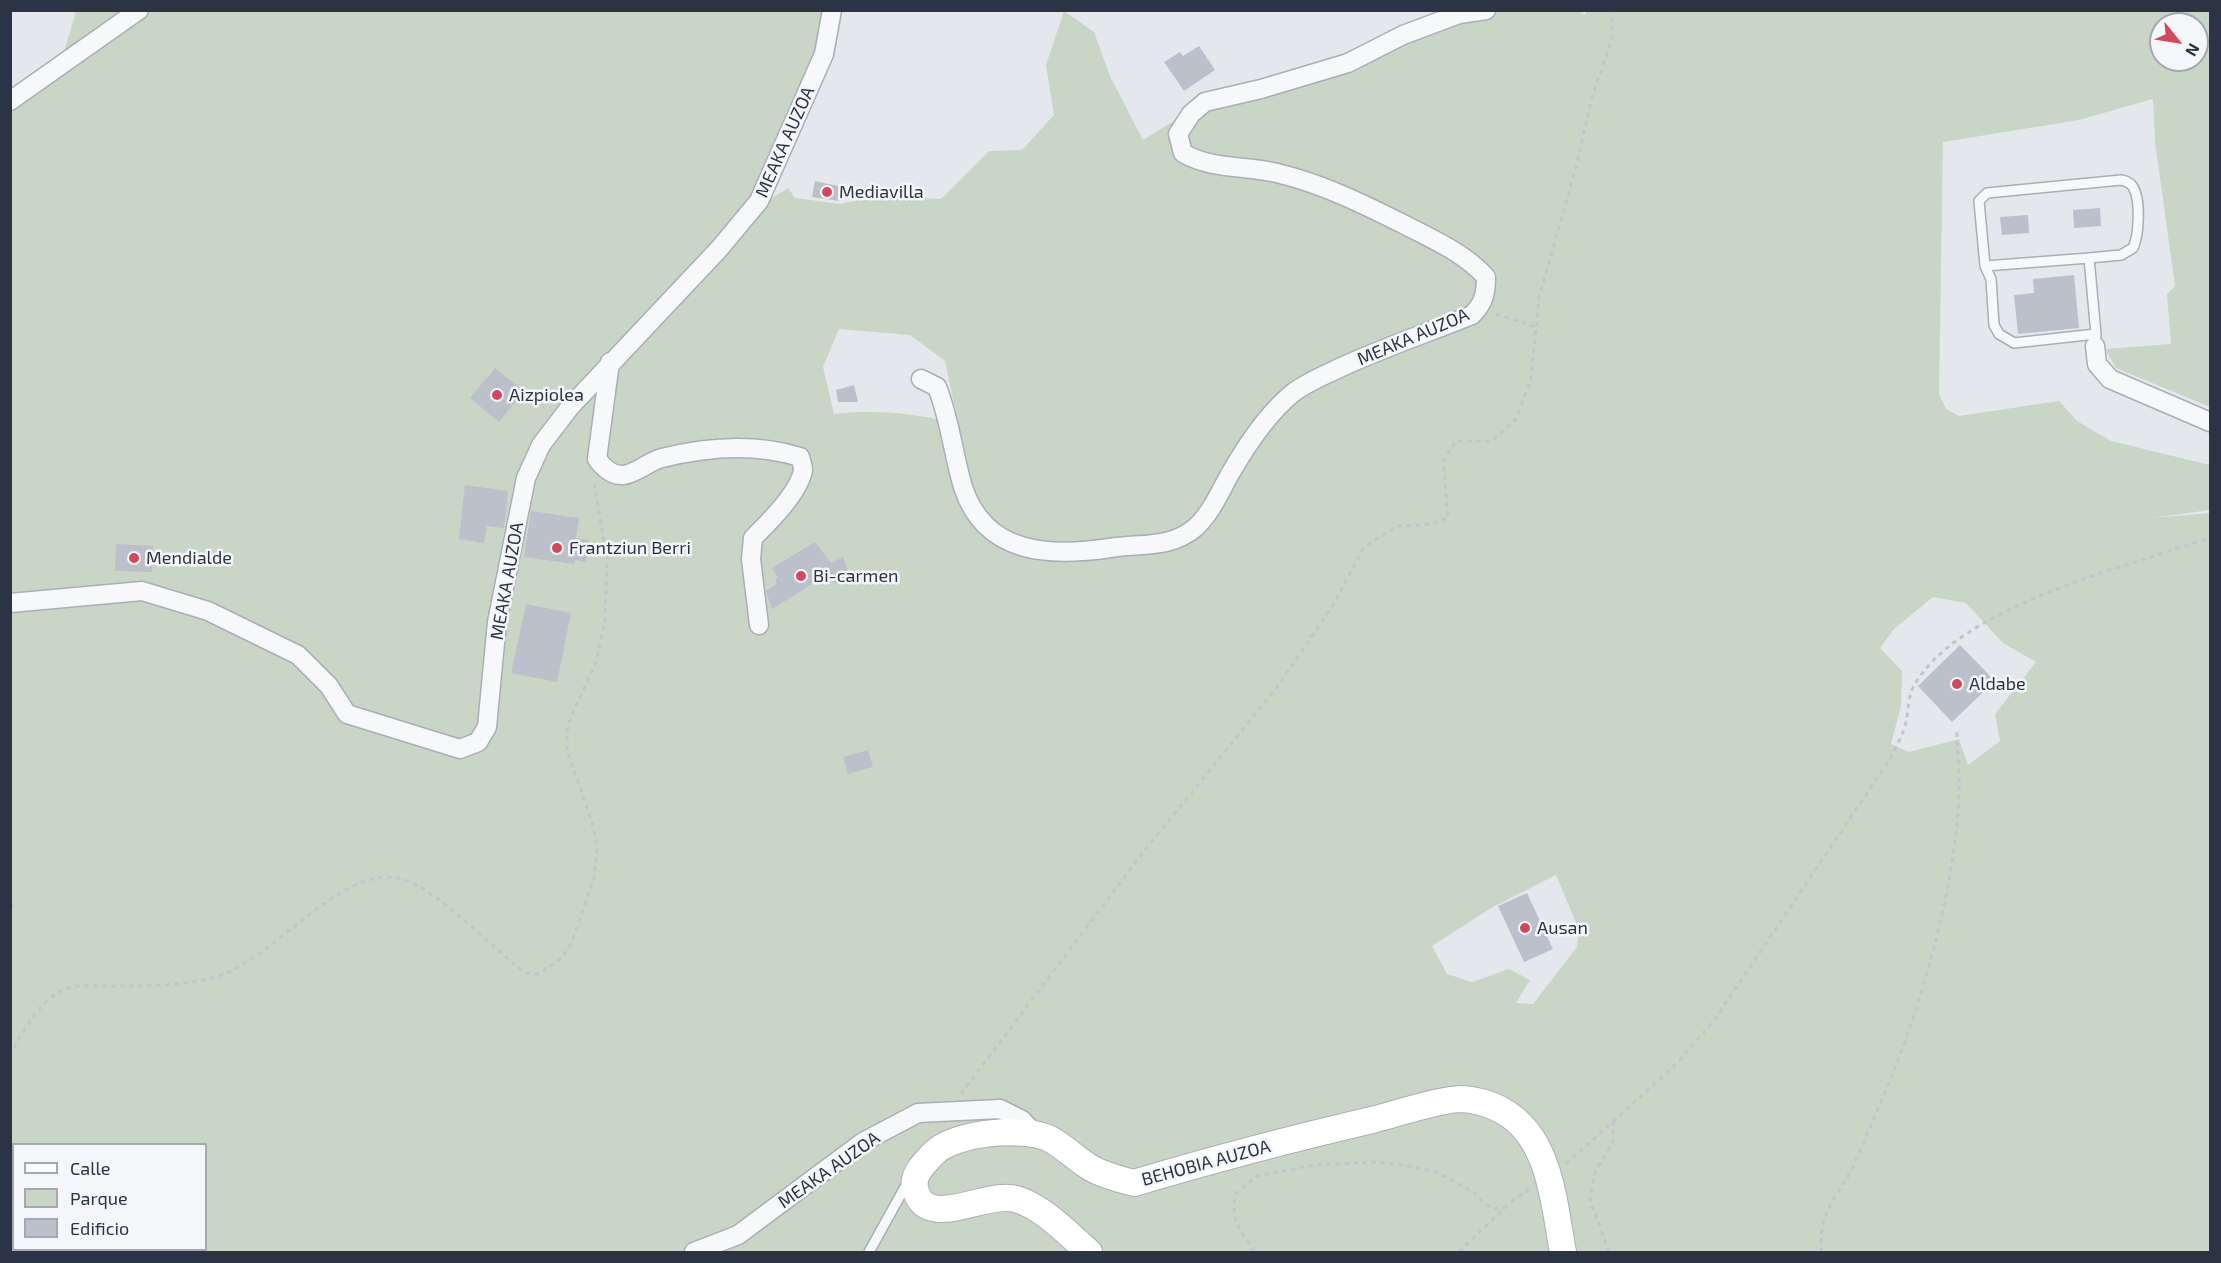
<!DOCTYPE html>
<style>
body{margin:0}
#map{position:relative;width:2221px;height:1263px;overflow:hidden;background:#e4e7ec;font-family:"Exo 2",sans-serif}
canvas{display:block}
.frame{position:absolute;inset:0;border:12px solid #2b3445;pointer-events:none}
.legend{position:absolute;left:12px;top:1143px;width:195px;height:108px;box-sizing:border-box;background:#f4f6f9;border:2px solid #a4a8b1;margin:0;padding:8px 10px;list-style:none;font-size:18px;color:#2b3445}
.legend li{display:flex;align-items:center;gap:12px;height:30px}
.legend b{width:30px;border:2px solid #a4a8b1}
.north{position:absolute;left:2149px;top:12px;width:60px;height:60px;box-sizing:border-box;background:#f4f6f9;border:2px solid #a4a8b1;border-radius:50%;rotate:120deg;font-size:16px;font-weight:700;line-height:24px;text-align:center;color:#2b3445}
.north::after{content:'';display:block;margin:auto;width:21px;height:27px;background:#d1495b;clip-path:polygon(50% 0,100% 100%,50% 72%,0 100%)}
</style>
<div id="map">
<canvas width="2221" height="1263"></canvas>
<div class="frame"></div>
<ul class="legend">
<li><b style="height:8px;background:#fff"></b>Calle</li>
<li><b style="height:16px;background:#c9d6c5"></b>Parque</li>
<li><b style="height:16px;background:#bbc0ca"></b>Edificio</li>
</ul>
<div class="north">N</div>
</div>
<script>
const context = document.querySelector('canvas').getContext('2d');
context.lineJoin = 'round';
function fillPath(path, color) { context.fillStyle = color; context.fill(path, 'evenodd'); }
function stroke(path, color, width, dash) { context.strokeStyle = color; context.lineWidth = width; context.lineCap = dash ? 'butt' : 'round'; context.setLineDash(dash || []); context.stroke(path); }
function label(font, color, halo, rows, align = 'center') {
  context.font = font + ' "Exo 2",sans-serif'; context.lineWidth = 5; context.setLineDash([]); context.textBaseline = 'middle'; context.strokeStyle = halo; context.fillStyle = color; for (const [text, x, y, turn = 0] of rows) {
    context.save(); context.translate(x, y); context.rotate((+turn || 0) * Math.PI / 180); context.textAlign = isNaN(turn) ? turn : align; if (halo) context.strokeText(text, 0, 0); context.fillText(text, 0, 0); context.restore();
  }
}
const green = new Path2D(`
 M1488 10H1576L1585 15 1586 10 2210 11V407L2116 368 2105 349 2171 344 2167 294 2175 286 2155 142 2153 99 2079 120 1943 142 1939 394 1946 409 1959 416 2059 401 2077 421 2111 441 2210 465V510L2152 518 2210 513V1252H11L10 97 62 59 76 11H828L818 55 758 198 718 246 610 358 622 363 762 204 788 188 795 198 840 204 879 196 941 199 989 151 1022 150 1054 115 1046 65 1064 11 1094 32 1110 76 1143 140 1205 102 1348 63 1459 14ZM2161 24H2197V60H2161ZM839 329 910 335 945 361 975 502 992 525 1016 540 1060 547 1059 558C1043 555 1023 555 1008 548 958 523 953 471 944 421 908 412 871 410 834 414L823 367ZM1933 597 1966 603 2003 643 2036 662 1995 714 2000 741 1968 765 1959 739 1909 752 1891 744 1901 706 1902 671 1880 648 1894 629ZM1556 875 1579 930 1577 947 1533 1004 1516 1003 1530 980 1509 969 1472 982 1447 974 1432 946 1491 908ZM14 1144H206V1250H14Z`);
const building = new Path2D(`
 M1199 46 1215 70 1184 91 1164 62 1180 52 1183 56Z
 M815 181 842 187 839 201 812 197Z
 M2100 208 2101 226 2074 228 2073 210Z
 M2028 215 2029 233 2002 235 2000 217Z
 M2074 275 2079 328 2018 334 2014 295 2034 293 2033 279Z
 M495 368 524 391 499 422 470 398Z
 M854 385 858 402H838L836 390Z
 M465 485 508 491 504 528 487 526 484 543 459 539Z
 M531 511 579 518 576 538 589 540 586 562 575 560 574 564 524 557Z
 M815 542 831 563 843 557 849 574 835 584 828 574 772 609 766 591 777 584 775 580 778 578 772 568Z
 M116 544 153 546 152 572 115 571Z
 M526 604 571 613 557 682 511 673Z
 M1960 645 1995 681 1952 722 1918 686Z
 M868 750 873 767 848 774 843 757Z
 M1527 893 1553 949 1524 962 1498 906Z`);
const path = new Path2D(`
 M1496 314 1536 327
 M10 907 14 906
 M10 1056C23 1031 37 1003 63 990 76 983 98 987 113 986 144 986 191 986 221 975 275 956 335 874 391 877 431 879 492 950 526 973L538 974 562 958 572 942 594 878 597 846 592 822 567 751V730L572 714 596 663 605 622 607 559 594 482
 M961 1094 1138 859 1277 687 1332 607 1364 547 1397 526 1431 524 1448 518 1443 461 1456 441H1492L1516 419 1531 379 1539 298 1575 171 1592 97 1612 39V10
 M1566 1164 1675 1065 1713 1022 1890 759C1895 748 1902 737 1905 726 1909 713 1907 697 1914 686 1957 607 2128 566 2210 538
 M1254 1252C1240 1228 1231 1223 1235 1194L1257 1176 1314 1165 1376 1162 1404 1165 1436 1172 1475 1193 1484 1204 1495 1209 1505 1207
 M1459 1252 1512 1201 1529 1189
 M1609 1252 1590 1199 1595 1173 1613 1141V1122
 M1821 1252C1819 1206 1839 1199 1855 1162 1868 1134 1879 1106 1891 1078 1924 996 1957 880 1959 791 1960 772 1957 752 1957 732`);
const lane = new Path2D(`
 M1985 266 2089 258
 M2095 346 2096 334 2089 258 2121 255 2133 248C2139 235 2141 200 2133 187 2130 182 2126 181 2121 180L1987 193 1979 201 1985 266 1991 279 1994 325 1999 334 2014 343 2096 334
 M869 1252 905 1187 911 1183`);
const street = new Path2D(`
 M10 101 139 10
 M2095 346 2097 364 2110 379 2210 422
 M610 362 597 459C603 467 612 476 623 475 636 474 649 461 662 458 706 447 755 443 800 457 801 460 803 466 803 470 799 493 768 523 753 538L751 559 759 625
 M921 379 937 387C950 419 953 454 963 487 985 555 1050 557 1110 548 1140 543 1171 549 1196 527 1211 513 1220 492 1230 474 1246 446 1269 412 1294 392 1309 381 1329 373 1346 365 1388 346 1430 332 1472 315 1484 303 1486 293 1486 277 1464 253 1434 240 1405 225 1363 204 1323 184 1277 173 1245 165 1212 170 1183 153L1178 134 1191 114 1205 102 1261 89 1348 63 1403 35 1459 14 1486 10
 M10 603 142 591 208 611 298 655 329 686 347 714 460 749 478 742 487 727 497 622 526 478 541 445 570 407 719 249 759 201 824 54 832 10
 M694 1252 738 1235 863 1142 918 1113 1000 1109 1022 1120 1035 1134`);
const secondary = new Path2D(`
 M1089 1252C1068 1234 1043 1207 1016 1199 987 1190 925 1233 915 1188 912 1174 924 1164 933 1154 954 1132 1024 1126 1050 1139 1065 1147 1077 1160 1091 1168 1105 1176 1119 1179 1134 1183 1214 1159 1295 1138 1376 1119 1399 1113 1437 1100 1460 1099 1474 1099 1491 1104 1503 1111 1551 1138 1554 1205 1563 1252`);
const markers = [
 [827,192,6,"#d1495b"],
 [497,395,6,"#d1495b"],
 [557,548,6,"#d1495b"],
 [134,558,6,"#d1495b"],
 [801,576,6,"#d1495b"],
 [1957,684,6,"#d1495b"],
 [1525,928,6,"#d1495b"]
];
const streetNames = [
 ["MEAKA AUZOA",785,142,-66],
 ["MEAKA AUZOA",1413,337,-23],
 ["MEAKA AUZOA",507,581,-80],
 ["BEHOBIA AUZOA",1206,1163,-15],
 ["MEAKA AUZOA",829,1170,-35]
];
const poiNames = [
 ["Mediavilla",839,192],
 ["Aizpiolea",509,395],
 ["Frantziun Berri",569,548],
 ["Mendialde",146,558],
 ["Bi-carmen",813,576],
 ["Aldabe",1969,684],
 ["Ausan",1537,928]
];
fillPath(green, '#c9d6c5');
fillPath(building, '#bbc0ca');
stroke(lane, '#a9aeb7', 12);
stroke(street, '#a9aeb7', 21);
stroke(secondary, '#a9aeb7', 28);
stroke(path, '#c2c5cb', 3, [4.5, 4.5]);
stroke(lane, '#f7f8fa', 9);
stroke(street, '#f7f8fa', 18);
stroke(secondary, '#fff', 26);
for (const [x, y, r, color] of markers) { const dot = new Path2D(); dot.arc(x, y, r, 0, 2 * Math.PI); context.fillStyle = color; context.fill(dot); stroke(dot, '#f4f6f9', 2); }
label('18px', '#2b3445', '#f4f6f9', streetNames);
label('18px', '#2b3445', '#f4f6f9', poiNames, 'left');
</script>
